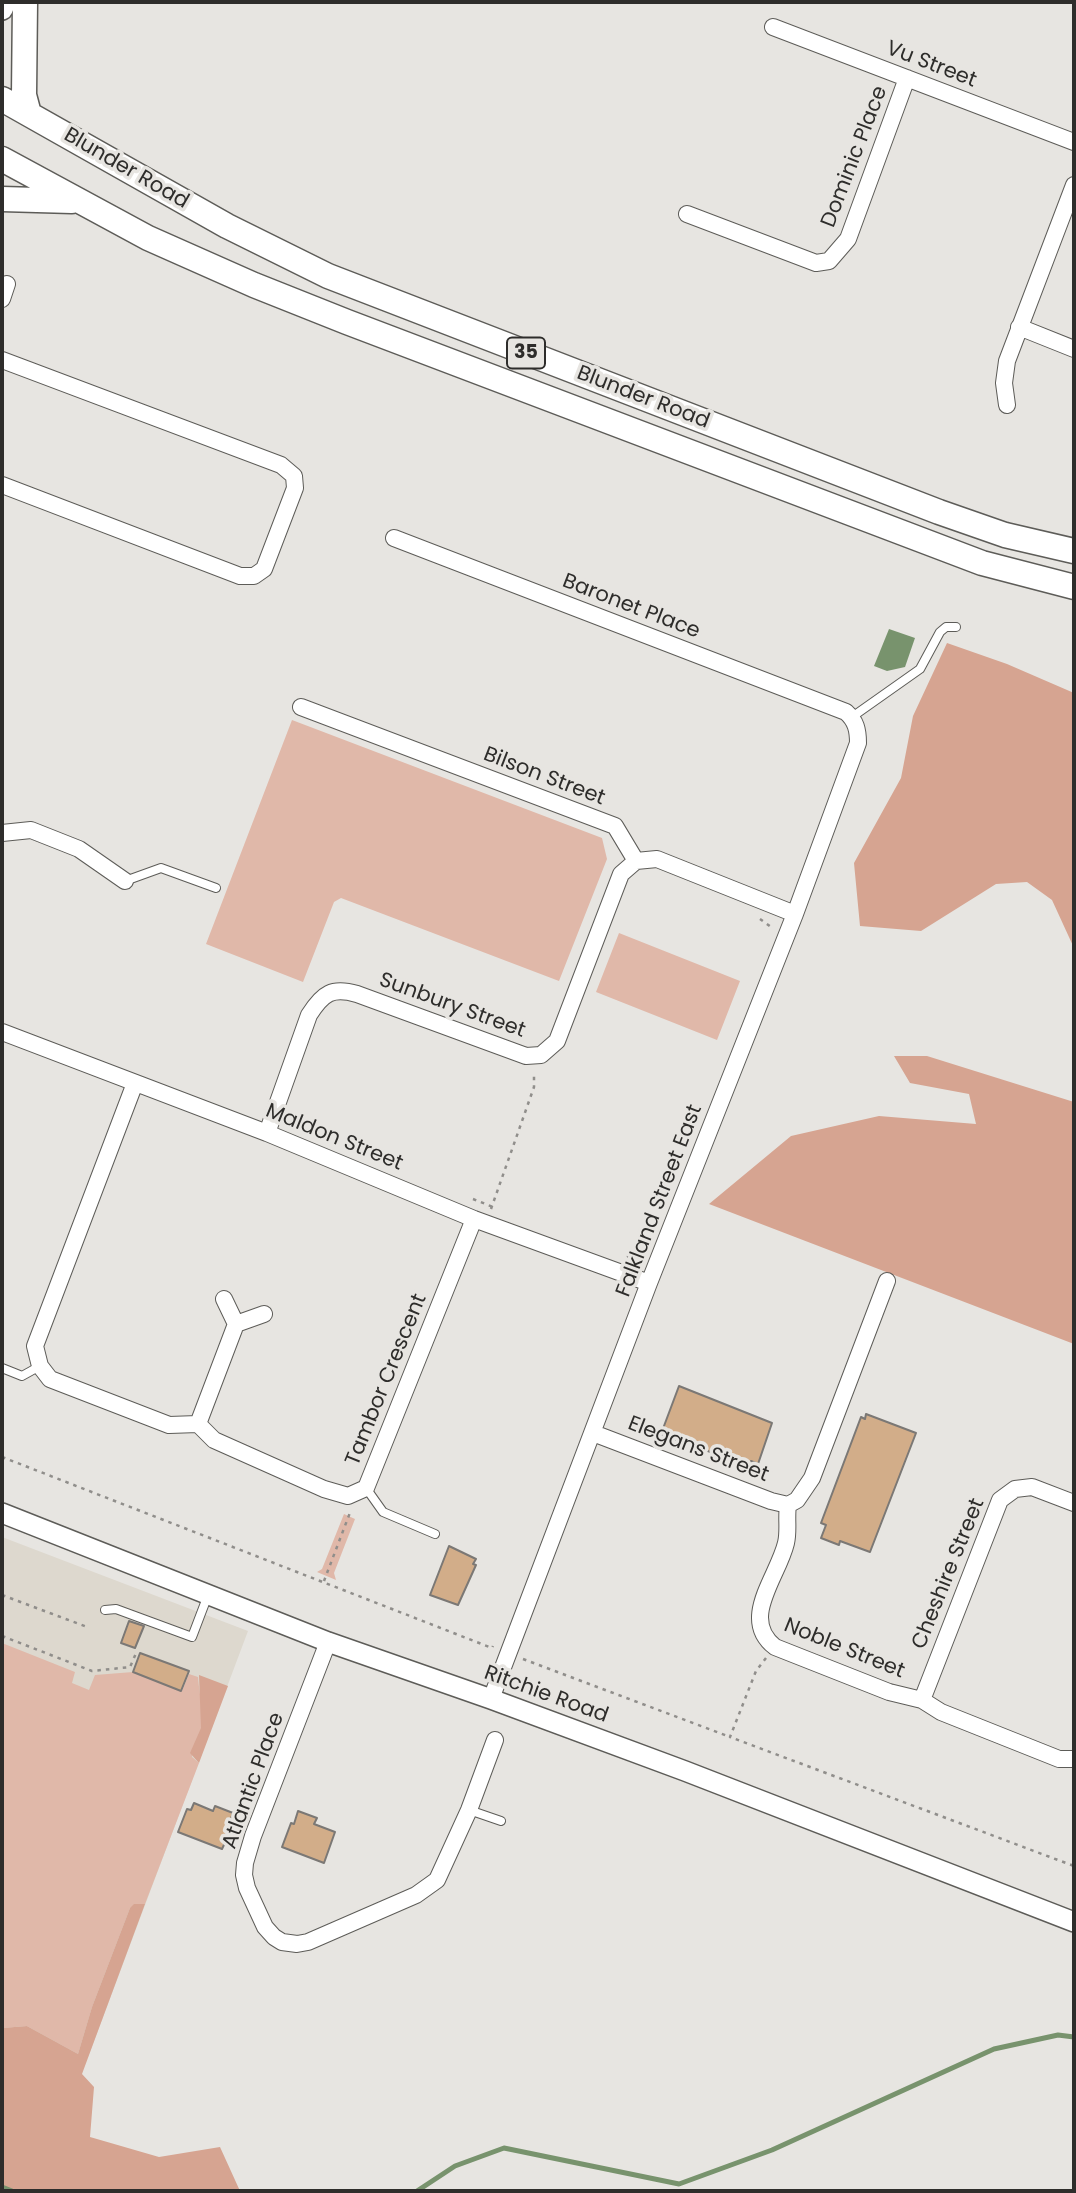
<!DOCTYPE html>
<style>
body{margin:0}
#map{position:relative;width:1076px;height:2193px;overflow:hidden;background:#e7e5e1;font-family:Poppins,sans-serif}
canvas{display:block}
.frame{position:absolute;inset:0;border:4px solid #2e2d2b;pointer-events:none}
</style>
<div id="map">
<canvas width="1076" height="2193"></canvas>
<div class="frame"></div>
</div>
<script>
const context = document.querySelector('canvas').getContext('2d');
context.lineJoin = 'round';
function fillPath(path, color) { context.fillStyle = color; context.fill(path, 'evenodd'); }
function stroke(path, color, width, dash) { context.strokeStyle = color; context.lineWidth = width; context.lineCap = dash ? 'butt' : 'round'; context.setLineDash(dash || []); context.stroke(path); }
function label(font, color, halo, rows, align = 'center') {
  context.font = font + ' Poppins,sans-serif'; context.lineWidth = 7; context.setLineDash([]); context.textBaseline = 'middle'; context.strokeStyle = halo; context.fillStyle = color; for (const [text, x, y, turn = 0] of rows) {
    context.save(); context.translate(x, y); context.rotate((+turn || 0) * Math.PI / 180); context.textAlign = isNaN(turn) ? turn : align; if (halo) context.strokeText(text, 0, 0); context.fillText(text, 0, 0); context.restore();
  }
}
const built = new Path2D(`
 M2 1537 248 1631 88 2057 83 2059 27 2026 2 2028Z`);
const green = new Path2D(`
 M292 720 602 838 607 859 559 981 341 898 334 902 303 982 206 944Z
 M619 933 740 981 717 1040 596 992Z
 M344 1514 355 1519 334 1573 336 1580 317 1572 322 1569Z
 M2 1643 75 1672 72 1683 89 1690 95 1675 133 1672 182 1691 189 1674 198 1677C199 1692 203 1708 202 1724 201 1736 193 1744 192 1757L199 1763 145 1904 130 1908 92 2007 78 2054 27 2026 2 2028Z`);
const forest = new Path2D(`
 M947 643 1007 664 1074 693V948L1052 900 1027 882 996 884 921 931 860 926 854 863 901 778 913 716Z
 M894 1056H927L1074 1102V1344L709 1204 791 1136 879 1116 976 1124 969 1094 910 1083Z
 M199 1675 228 1686 199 1763 190 1753 201 1728Z
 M134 1904H145L82 2074 94 2087 90 2137 159 2157 220 2147 240 2191H2V2028L27 2026 78 2054 92 2007 130 1908Z`);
const water = new Path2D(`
 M889 629 915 638 905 667 887 671 874 666Z`);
const stream = new Path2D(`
 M2 2187 12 2191
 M417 2191 455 2166 504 2148 679 2184 772 2150 994 2049 1058 2035 1074 2037`);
const building = new Path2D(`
 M679 1386 772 1423 758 1464 751 1461 749 1466 661 1434Z
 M866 1414 916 1433 870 1552 840 1541 839 1545 821 1538 826 1525 821 1523 861 1417 865 1419Z
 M449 1546 476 1559 473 1564 476 1565 458 1605 430 1595Z
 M129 1621 144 1626 135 1648 121 1643Z
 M140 1653 189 1671 181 1691 133 1672Z
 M194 1803 213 1811 215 1806 233 1813 228 1826 232 1828 222 1849 178 1832 187 1809 191 1810Z
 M298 1811 317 1818 314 1824 335 1832 324 1863 282 1847 291 1823 294 1824Z`);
const path = new Path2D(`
 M760 919 771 927
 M473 1199 493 1207
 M491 1209 534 1087V1073
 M627 1257 642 1249 646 1250
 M2 1457 492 1648 493 1646
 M324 1581 351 1510
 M2 1595 87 1627
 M2 1636 92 1671 130 1667 137 1651
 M766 1658 756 1671 730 1737 1074 1866
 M523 1659 730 1737`);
const service = new Path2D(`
 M852 717 920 669 940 632 946 627H956
 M125 881 161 868 216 888
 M2 1368 22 1376 40 1366
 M366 1488 383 1512 435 1534
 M105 1610 116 1609 192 1637 208 1595
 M469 1810 501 1821`);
const minor = new Path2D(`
 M773 27 1074 142
 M687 214 816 263 829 261 848 239 907 78
 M2 299 7 284
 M1019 327 1074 349
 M2 360 281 465 294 476 295 488 264 569 254 576H240L2 485
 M1007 405 1004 383 1007 361 1074 185
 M394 538 846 712C856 721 858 730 858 743L795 914 649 1283 491 1699
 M301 707 615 826 636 861 657 859 795 914
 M2 833 31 830 79 849 125 881
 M2 1032 267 1133 474 1219 649 1283
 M135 1083 35 1346 40 1366 50 1379 169 1425 198 1424 214 1440 324 1489 348 1496 366 1488 474 1219
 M267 1133 309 1015C323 993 332 987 357 994L526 1056 541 1055 557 1041 621 874 636 861
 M224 1299 236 1324
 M198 1424 236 1324 264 1314
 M593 1433 771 1501 788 1505
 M788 1505C786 1518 789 1531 786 1543 778 1577 739 1619 775 1647L889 1692 922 1700 941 1712 1059 1759H1074
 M788 1505 797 1500 812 1478 887 1281
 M328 1642 253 1836 245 1863 244 1875 247 1888 265 1927 274 1937 282 1942 297 1944 308 1942 416 1895 437 1880 469 1810 495 1740
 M922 1700 1000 1500 1015 1489 1032 1487 1074 1503`);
const tertiary = new Path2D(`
 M2 1513 328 1642 491 1699 685 1771 1074 1922`);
const secondary = new Path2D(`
 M2 9 5 2`);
const primary = new Path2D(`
 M25 2 24 95 29 114
 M2 99 227 226 328 276 939 512 1005 535 1074 551
 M2 159 148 238 254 285 347 322 982 563 1074 587
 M2 199 72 201`);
const shields = [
 [526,353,38]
];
const shieldNames = [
 ["35",526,353]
];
const streetNames = [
 ["Vu Street",931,65,21],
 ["Dominic Place",855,157,-69],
 ["Blunder Road",126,169,30],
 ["Blunder Road",643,398,21],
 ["Baronet Place",631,607,21],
 ["Bilson Street",544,777,21],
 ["Sunbury Street",452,1006,20],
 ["Maldon Street",334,1138,22],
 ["Falkland Street East",660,1201,-69],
 ["Tambor Crescent",387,1380,-68],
 ["Elegans Street",698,1450,21],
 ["Cheshire Street",949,1574,-68],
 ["Noble Street",844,1649,22],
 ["Ritchie Road",546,1695,20],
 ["Atlantic Place",254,1781,-70]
];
fillPath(built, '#ddd8ce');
fillPath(green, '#e0b8a9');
fillPath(forest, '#d6a491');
fillPath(water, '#78936d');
stroke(stream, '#78936d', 5);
fillPath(building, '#d2ad89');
stroke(building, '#7b7875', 2);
stroke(service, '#5d5c58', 10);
stroke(minor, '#5d5c58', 18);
stroke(tertiary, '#5d5c58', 22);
stroke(secondary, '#5d5c58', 24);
stroke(primary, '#5d5c58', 27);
stroke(path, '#908e8b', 2.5, [3.5, 5]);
stroke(service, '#fff', 8);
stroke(minor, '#fff', 16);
stroke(tertiary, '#fff', 19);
stroke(secondary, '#fff', 21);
stroke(primary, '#fff', 24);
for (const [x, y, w] of shields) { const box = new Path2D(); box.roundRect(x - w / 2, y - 15.5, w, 31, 5); context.fillStyle = '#e7e5e1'; context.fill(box); stroke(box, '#2e2d2b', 2); }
label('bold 19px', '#2e2d2b', null, shieldNames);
label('21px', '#2e2d2b', '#e7e5e1', streetNames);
</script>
